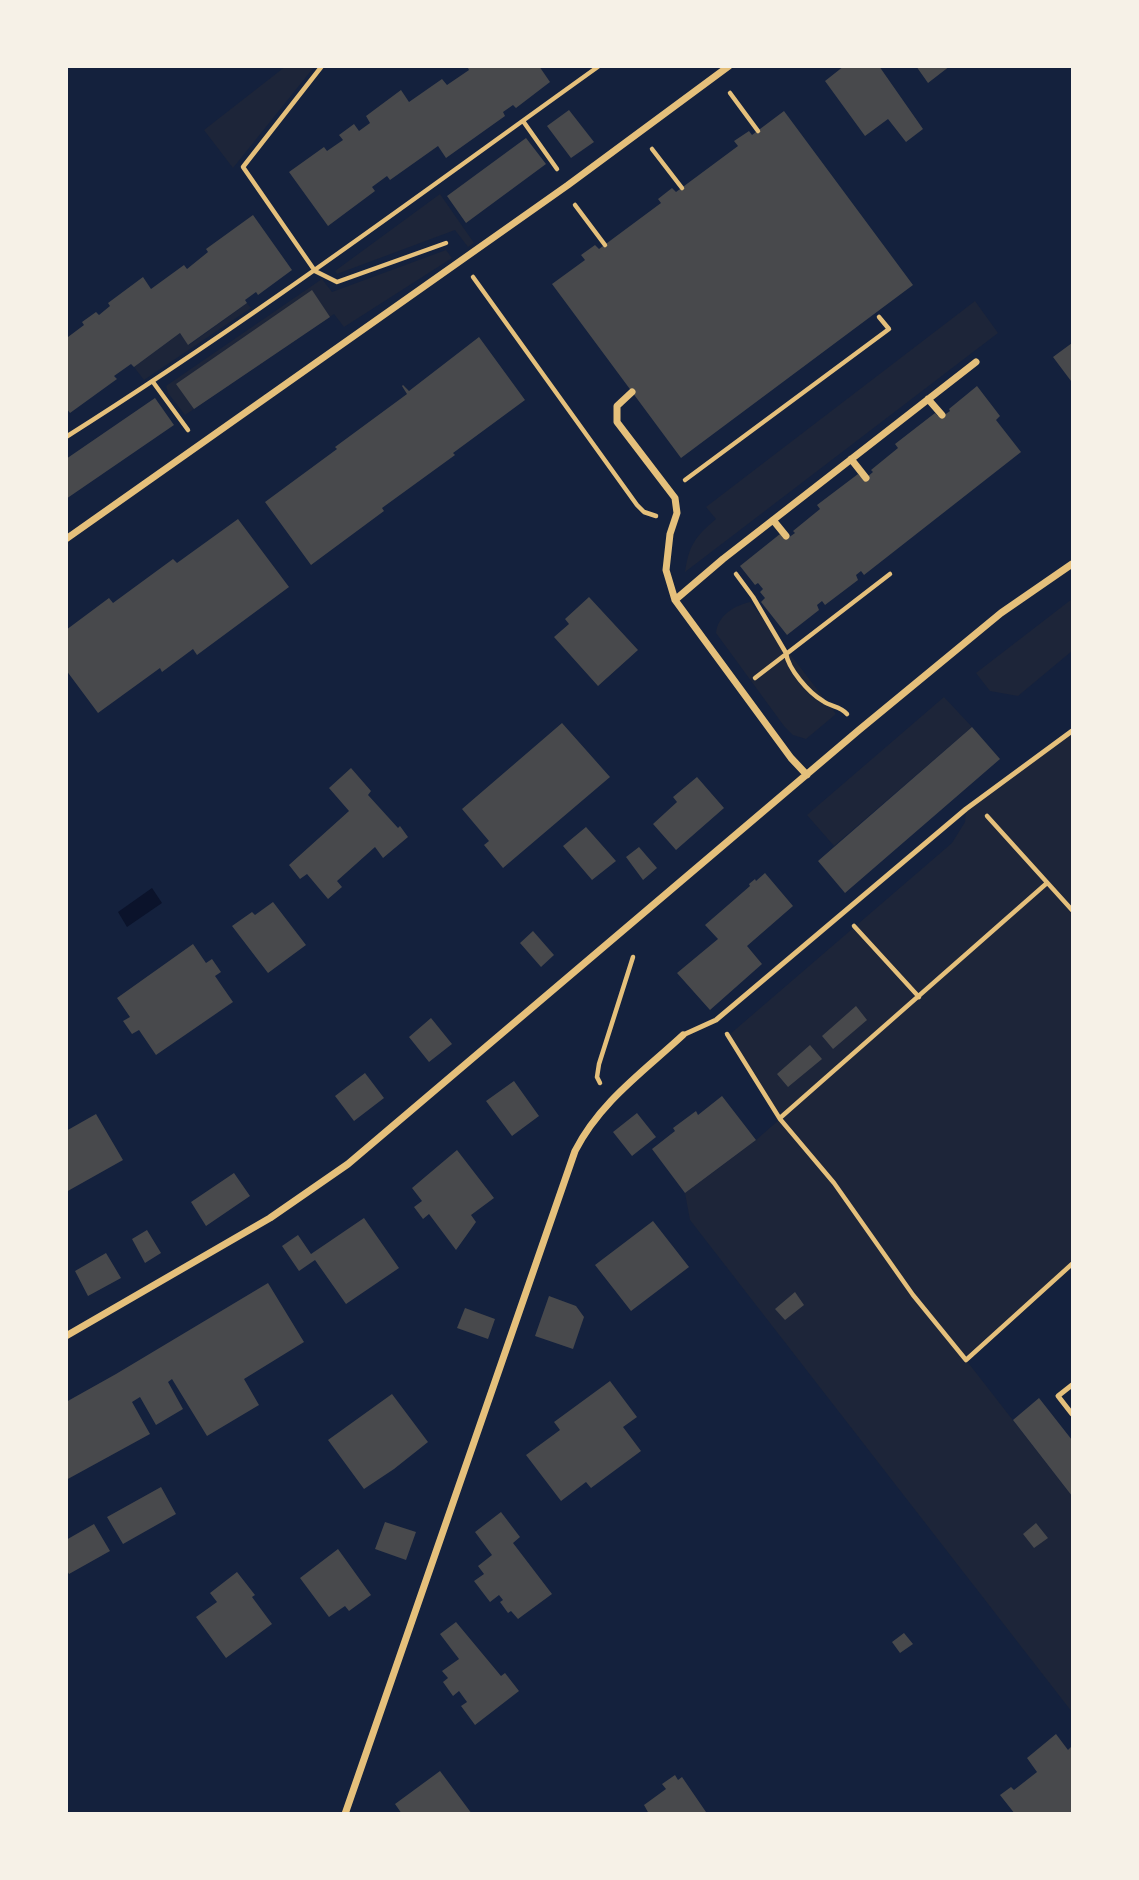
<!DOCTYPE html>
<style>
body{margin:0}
#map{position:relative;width:1139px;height:1880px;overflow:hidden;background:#14213d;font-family:"Work Sans",sans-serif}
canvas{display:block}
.frame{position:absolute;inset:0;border:68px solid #f6f1e7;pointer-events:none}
</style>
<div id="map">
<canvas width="1139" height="1880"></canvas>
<div class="frame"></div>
</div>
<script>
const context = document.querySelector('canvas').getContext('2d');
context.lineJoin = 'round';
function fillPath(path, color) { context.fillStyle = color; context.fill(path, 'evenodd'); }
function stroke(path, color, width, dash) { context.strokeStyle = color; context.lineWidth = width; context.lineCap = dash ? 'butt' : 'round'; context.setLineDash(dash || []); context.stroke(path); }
const green = new Path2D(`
 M286 66 314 67 233 168 204 130Z
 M440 194 474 243 468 247 455 230 337 274 335 271Z
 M446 250 452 258 344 327 334 314 185 415 168 393 166 386 322 279 332 292Z
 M975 301 998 333 685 572C689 545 695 537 716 519L706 507Z
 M247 303 251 308 144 380 134 367 180 333 189 345Z
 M1072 599V651L1018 696 990 691 976 673Z
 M750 602 836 714 806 739 793 735 784 726 716 633C718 615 734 606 750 602Z
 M944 697 972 727 834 846 807 815Z
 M1072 732V1264L966 1360 1072 1496V1712L690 1220 685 1193 756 1140 780 1119 729 1035 952 843 965 822 966 809Z`);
const water = new Path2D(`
 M152 888 162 903 127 927 118 912Z`);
const building = new Path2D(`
 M467 66H539L550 82 516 108 513 105 503 112 505 116 446 158 438 146 390 180 387 176 372 187 375 191 328 226 289 172 324 147 327 151 343 140 339 135 354 124 359 131 370 123 366 116 401 90 409 102 442 79 447 85 469 70Z
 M844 66H879L923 129 906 142 888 119 865 136 825 81Z
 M916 66H950L928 83Z
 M569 110 594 142 571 158 547 126Z
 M784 111 913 285 681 458 552 284 585 260 581 255 595 245 599 249 661 203 658 199 672 188 676 192 738 146 734 141 749 131 752 135Z
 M526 138 546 164 466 223 447 196Z
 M253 215 292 270 258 295 256 292 245 300 247 303 188 345 180 333 134 367 131 364 114 376 117 379 70 413 66 408V334L68 337 84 325 82 322 96 312 99 315 110 306 108 303 143 277 151 289 184 265 187 269 208 252 206 249Z
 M312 290 330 317 194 409 176 384Z
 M479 337 525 400 453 453 455 455 382 508 384 511 311 565 265 502 337 449 335 447 407 394 402 386 403 385 409 391Z
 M1072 343V380L1071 381 1053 357Z
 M977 386 1000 416 996 420 1021 452 864 575 861 571 856 575 858 580 825 605 822 601 817 605 819 610 787 635 761 602 765 598 760 592 763 589 758 583 755 585 740 566 780 534 783 538H788L795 533 793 531 820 509 817 505 858 474 861 477 866 478 873 472 871 470 898 448 895 444 935 413 938 416 942 415 943 416 950 411 949 409Z
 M155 398 174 425 66 499V459Z
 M238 519 289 587 197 655 193 649 162 672 160 668 98 713 66 670V630L109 598 113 603 173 559 177 563Z
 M589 597 638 650 598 686 554 637 569 624 565 619Z
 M562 723 610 777 503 868 484 845 489 841 462 809Z
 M972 727 1000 759 845 893 818 861Z
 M351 768 371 791 368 795 398 828 400 826 408 837 383 858 375 847 337 881 342 887 328 899 307 874 300 879 289 865 349 811 329 788Z
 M697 777 724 808 676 850 653 824 677 802 673 797Z
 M586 827 616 861 592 880 563 846Z
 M639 847 657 868 643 880 626 857Z
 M765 873 793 906 747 946 762 964 710 1010 677 973 718 939 705 925 750 886 749 884 755 879 756 881Z
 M273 902 306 945 268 973 232 926 252 912 255 915Z
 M533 931 554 955 541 967 520 943Z
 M193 944 206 963 212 959 221 972 215 976 233 1002 156 1055 139 1030 132 1034 123 1021 130 1017 117 998Z
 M856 1006 867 1020 833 1049 822 1036Z
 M431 1018 452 1044 429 1062 409 1037Z
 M810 1045 822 1059 788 1087 777 1074Z
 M365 1073 384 1098 354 1121 335 1096Z
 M514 1081 539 1116 512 1136 486 1101Z
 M722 1096 756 1140 685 1193 652 1149 675 1131 673 1128 696 1111 698 1115Z
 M637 1113 656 1137 632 1156 613 1132Z
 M96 1114 123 1160 66 1192V1131Z
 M457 1150 494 1198 471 1215 476 1222 456 1250 429 1214 423 1219 414 1207 422 1201 412 1188Z
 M234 1173 250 1196 206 1226 191 1202Z
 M364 1218 399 1268 346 1304 315 1260 299 1271 282 1246 298 1235 311 1254Z
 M653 1221 689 1267 631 1311 595 1265Z
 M147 1230 161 1253 145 1263 132 1239Z
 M106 1253 121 1278 88 1296 75 1271Z
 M268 1283 304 1342 244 1379 259 1405 207 1436 172 1379 168 1382 183 1409 156 1425 140 1397 132 1402 150 1434 66 1480V1402L116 1374Z
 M795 1292 804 1305 785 1320 775 1309Z
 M549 1296 576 1306 584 1317 573 1349 535 1336Z
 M465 1308 495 1319 488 1339 457 1328Z
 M610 1381 637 1417 623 1427 641 1451 591 1488 586 1482 561 1501 526 1455 560 1430 554 1422Z
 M392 1394 428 1442 394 1469 364 1489 328 1440Z
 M1039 1398 1072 1440V1496L1013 1420Z
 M161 1487 176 1514 123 1544 107 1517Z
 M501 1512 520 1537 513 1543 552 1594 518 1619 511 1611 508 1613 500 1602 503 1600 499 1595 490 1602 474 1581 484 1574 478 1566 492 1555 475 1532Z
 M385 1522 416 1532 406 1560 375 1549Z
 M1036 1523 1048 1538 1034 1548 1023 1534Z
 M94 1524 110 1551 69 1574 66 1569V1540Z
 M338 1549 371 1595 349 1611 345 1606 329 1617 300 1578Z
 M237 1572 255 1595 252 1597 272 1624 226 1658 196 1617 217 1602 210 1593Z
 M456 1622 501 1676 505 1673 519 1691 475 1725 461 1706 467 1702 459 1691 453 1696 443 1682 448 1678 442 1671 459 1659 440 1634Z
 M904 1633 913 1644 900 1653 892 1642Z
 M1056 1734 1068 1750 1072 1746V1814H1015L1000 1795 1011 1787 1014 1790 1037 1772 1027 1758Z
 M440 1771 472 1814H402L395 1804Z
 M675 1775 678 1780 682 1777 706 1812 704 1814H649L644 1805 666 1789 662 1784Z`);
const path = new Path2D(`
 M322 66 243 167 315 271 337 282 446 243
 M730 93 758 131
 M523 121 557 169
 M652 149 682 188
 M575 205 605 245
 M473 277 637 505 644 512 656 516
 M153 382 188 430
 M66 437C250 321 423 192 599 66
 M685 480 889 329 879 317
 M736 574 753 597 786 653C788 669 809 693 823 701 831 707 840 706 847 714
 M755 678 890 574
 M987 816 1072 910
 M854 926 919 997
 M727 1034 780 1119 834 1183 913 1295 966 1360 1072 1264
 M600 1083 597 1077 599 1064 633 957
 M780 1118 1047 883`);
const service = new Path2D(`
 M683 1035 716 1020 966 809 1072 731
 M1072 1385 1058 1396 1072 1414`);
const minor = new Path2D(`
 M632 392 617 406V422L675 498 677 513 670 534 666 570 675 600 791 758 807 775
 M928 399 942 415
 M851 459 866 478
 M773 520 786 536
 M66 539 568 185 729 66
 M675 600 723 559 976 362
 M66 1336 270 1218 348 1164 859 730 1001 613 1072 564
 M345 1814 575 1151C600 1102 643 1072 683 1035`);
fillPath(green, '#1d2539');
fillPath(water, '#0b132b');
fillPath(building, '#48494c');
stroke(path, '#e5c07b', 4.5);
stroke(service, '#e5c07b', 5);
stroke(minor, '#e5c07b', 7);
</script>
